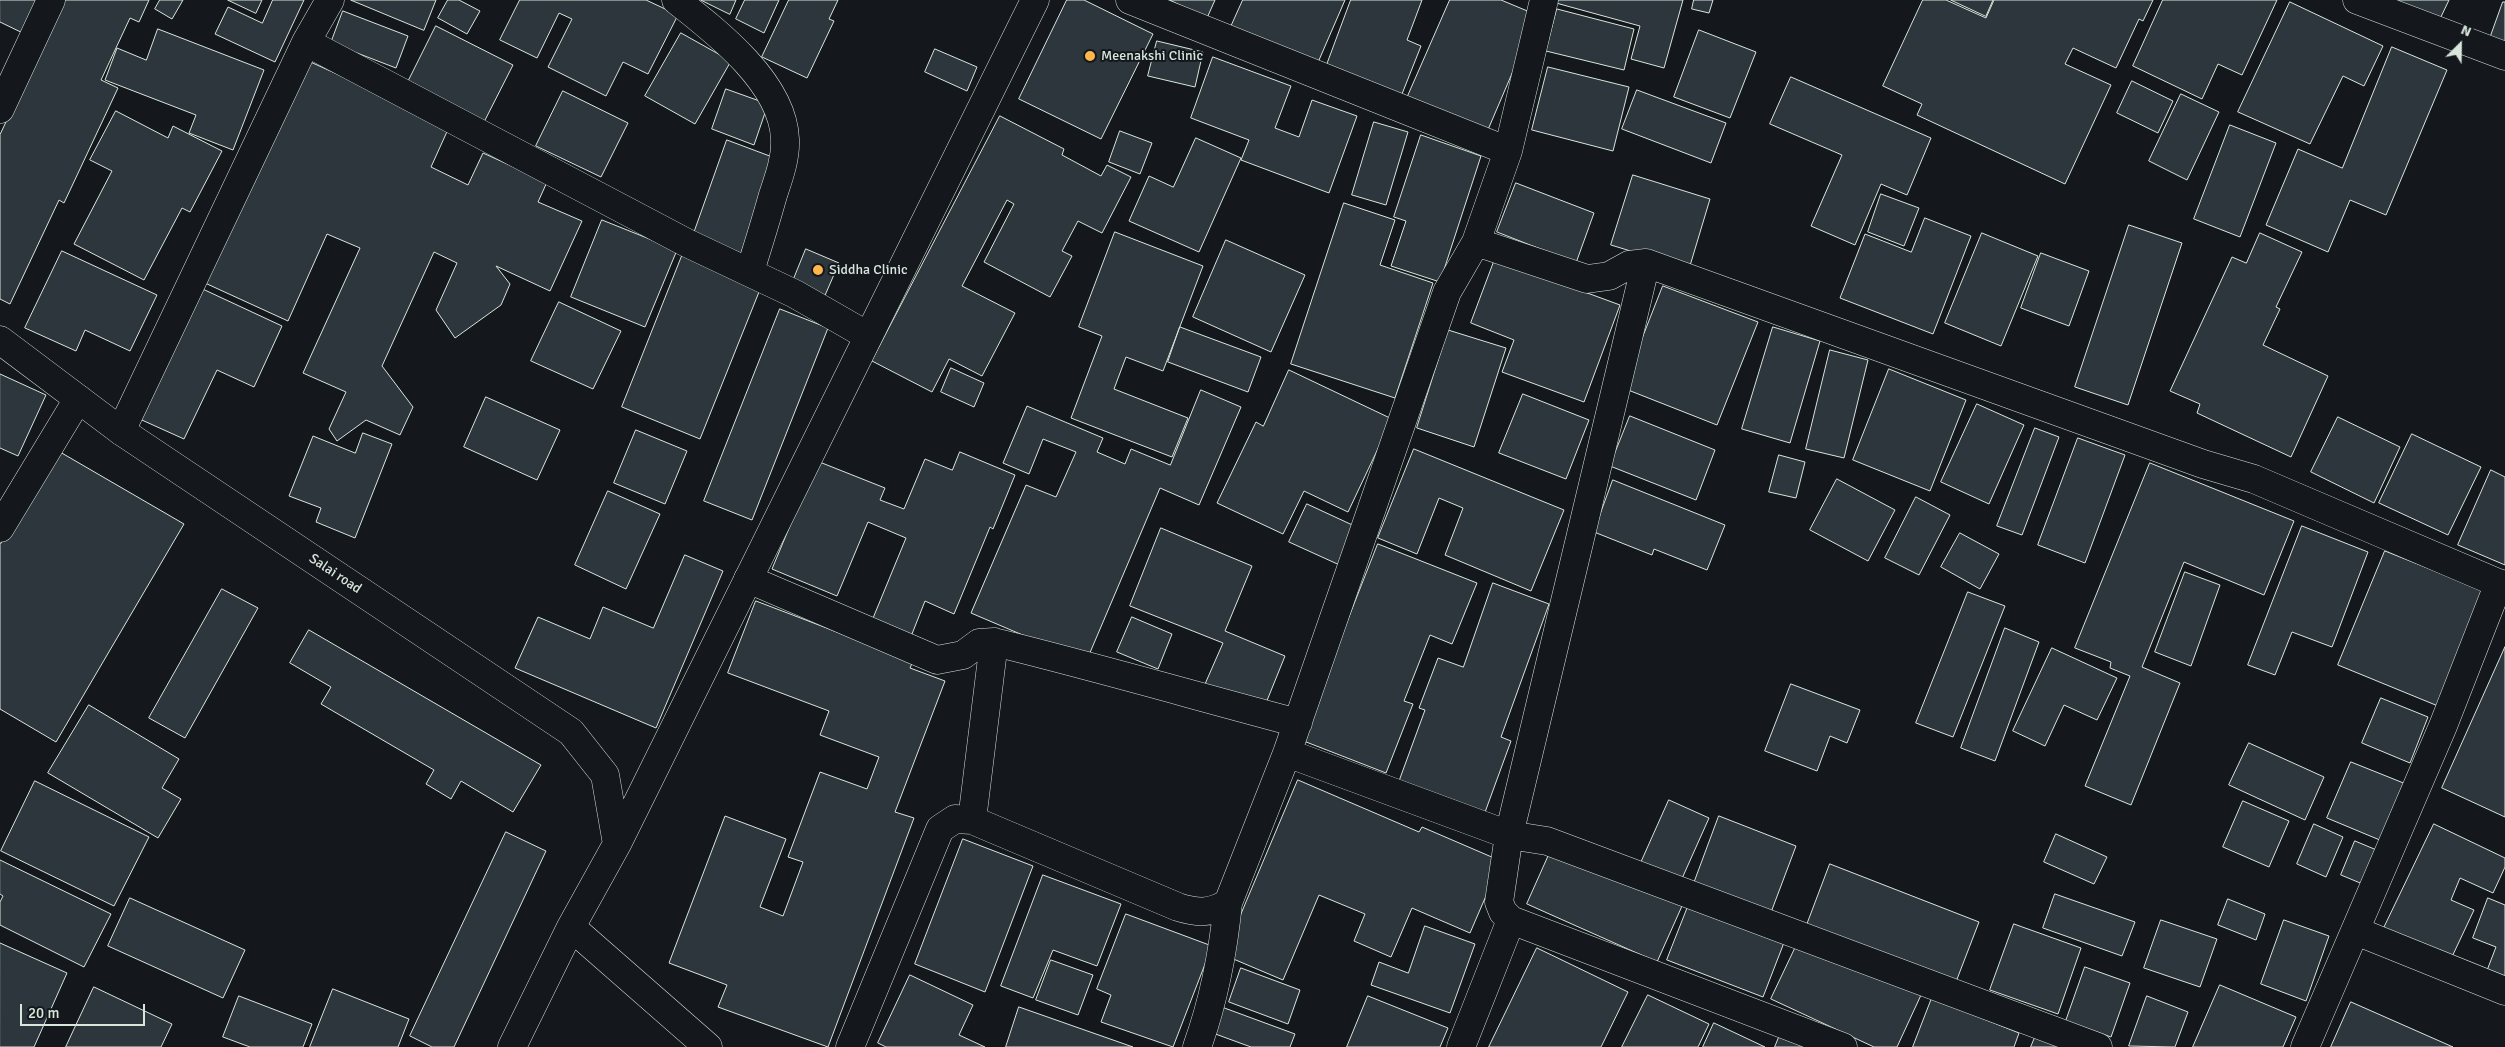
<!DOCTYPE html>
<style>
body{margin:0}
#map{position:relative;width:2505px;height:1047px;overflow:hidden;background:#14181c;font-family:Signika,sans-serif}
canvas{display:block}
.north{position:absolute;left:2435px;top:20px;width:50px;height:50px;-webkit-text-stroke:4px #14181c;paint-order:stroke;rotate:23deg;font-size:14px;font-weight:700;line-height:20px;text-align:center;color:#d8e6dc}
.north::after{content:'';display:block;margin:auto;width:18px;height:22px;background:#d8e6dc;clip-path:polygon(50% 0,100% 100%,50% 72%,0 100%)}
.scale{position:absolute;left:20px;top:1004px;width:125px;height:22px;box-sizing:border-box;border:2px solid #d8e6dc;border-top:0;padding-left:6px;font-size:15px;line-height:18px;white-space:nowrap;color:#d8e6dc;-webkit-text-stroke:4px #14181c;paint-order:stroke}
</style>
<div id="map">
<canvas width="2505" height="1047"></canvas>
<div class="north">N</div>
<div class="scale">20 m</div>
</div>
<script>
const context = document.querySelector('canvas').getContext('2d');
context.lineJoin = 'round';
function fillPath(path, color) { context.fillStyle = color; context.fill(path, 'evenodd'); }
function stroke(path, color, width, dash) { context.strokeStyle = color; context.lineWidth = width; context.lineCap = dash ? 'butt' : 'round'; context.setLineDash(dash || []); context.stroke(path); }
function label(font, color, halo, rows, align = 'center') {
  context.font = font + ' Signika,sans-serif'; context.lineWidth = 4; context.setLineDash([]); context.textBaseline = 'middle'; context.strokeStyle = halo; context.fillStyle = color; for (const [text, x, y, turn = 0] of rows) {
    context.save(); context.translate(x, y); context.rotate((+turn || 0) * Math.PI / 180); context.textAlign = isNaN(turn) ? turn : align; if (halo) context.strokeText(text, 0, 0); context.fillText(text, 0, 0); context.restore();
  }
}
const building = new Path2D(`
 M0 0H47L29 36 0 22Z
 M64 0H149L139 22 130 18 101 80 118 88 64 203 59 200 10 304 0 299V135Z
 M160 0H183L172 19 155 9Z
 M228 0H262L256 13Z
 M273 0H304L275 62 215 34 228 7 262 23Z
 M351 0H436L424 30Z
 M448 0H459L480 11 467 34 438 18Z
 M520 0H646L678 15 648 74 623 62 606 96 548 67 572 19 559 13 537 58 500 40Z
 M701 0H736L730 14Z
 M745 0H779L764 33 736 19Z
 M789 0H838L829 19 834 21 807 78 762 57Z
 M1067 0H1084L1153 34 1101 139 1019 99Z
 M1170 0H1215L1207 18Z
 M1243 0H1345L1316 67 1230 29Z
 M1351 0H1422L1407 40 1421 46 1400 99 1325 70Z
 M1450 0H1501L1537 15 1484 139 1404 105Z
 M1556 0H1683L1664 68 1631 59 1640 26 1556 3Z
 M1694 0H1713L1709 13 1692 9Z
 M1923 0H1946L1986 18 1994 0H2153L2143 21 2139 19 2116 68 2073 48 2065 64 2111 85 2065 184 1917 115 1922 104 1883 86Z
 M1951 0H1993L1986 16Z
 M2163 0H2277L2242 75 2218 64 2202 99 2133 66Z
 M2394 0H2449L2439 21Z
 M2290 2 2383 46 2364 86 2343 76 2310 144 2238 112Z
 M2503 2H2505V50L2488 44Z
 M1557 9 1634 29 1624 70 1546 51Z
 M343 11 408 36 396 68 331 43Z
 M436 26 513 65 482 126 405 88Z
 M158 29 264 70 233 150 189 133 196 115 105 80 117 48 146 60Z
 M1699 30 1756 52 1730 118 1674 97Z
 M681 33 731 61 695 124 645 96Z
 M1157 41 1203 52 1195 87 1148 76Z
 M2392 47 2447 70 2386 215 2350 200 2328 252 2266 225 2298 149 2342 168Z
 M935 49 977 67 967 91 925 72Z
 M1213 57 1291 86 1275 128 1299 137 1312 100 1357 116 1329 193 1241 160 1249 140 1191 118Z
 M306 60 450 125 431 167 468 185 483 153 547 182 538 202 582 221 550 291 496 266 510 284 501 305 455 338 436 310 457 263 434 252 382 366 413 407 400 435 366 420 337 441 329 429 346 392 303 373 360 248 327 234 288 321 205 283Z
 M1548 67 1629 87 1613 151 1532 130Z
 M1791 77 1931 138 1907 195 1881 184 1855 245 1811 226 1842 155 1770 124Z
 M2132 81 2173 101 2158 133 2117 113Z
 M726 89 768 104 754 145 712 129Z
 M1637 90 1726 123 1711 163 1622 129Z
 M563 91 628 123 601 177 536 146Z
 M2181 94 2219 112 2187 180 2149 161Z
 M116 111 168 138 173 126 222 151 190 212 182 208 144 280 74 244 112 171 90 160Z
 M1000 116 1064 149 1062 155 1101 176 1107 165 1131 177 1102 233 1078 221 1062 251 1072 256 1050 297 984 262 1014 204 1007 200 962 286 1015 313 982 376 949 359 932 392 872 361Z
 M1374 122 1408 132 1386 205 1352 195Z
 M2230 125 2276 143 2240 237 2194 219Z
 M1120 131 1152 143 1140 174 1109 162Z
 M1421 135 1481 156 1440 282 1391 266 1406 221 1394 217Z
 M1196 138 1241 158 1199 252 1129 221 1149 176 1173 187Z
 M727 140 775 158 741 253 693 236Z
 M1633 175 1710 199 1689 269 1611 245Z
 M1516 183 1594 213 1576 263 1497 232Z
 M1881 194 1919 208 1904 246 1868 232Z
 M1344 203 1395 220 1380 265 1433 283 1395 398 1291 364Z
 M1925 218 1971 236 1933 334 1840 298 1865 234 1911 252Z
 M602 220 677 250 645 327 571 297Z
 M2129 225 2182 243 2128 405 2075 387Z
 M1115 232 1203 266 1163 371 1126 357 1114 389 1188 418 1172 457 1071 418 1102 336 1079 327Z
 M1982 233 2038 256 2001 346 1945 323Z
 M2260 233 2302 252 2276 307 2280 309 2263 345 2328 376 2291 457 2197 413 2200 404 2170 391 2232 257 2246 263Z
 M1226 240 1305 275 1271 352 1193 317Z
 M806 249 839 263 823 300 791 286Z
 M62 251 157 295 130 351 85 330 76 351 25 328Z
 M684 251 763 282 700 439 622 407Z
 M2041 253 2089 271 2069 326 2021 308Z
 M1495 259 1620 305 1584 402 1502 372 1514 340 1471 323Z
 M194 285 282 326 254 387 217 370 184 439 133 416Z
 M1663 286 1758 322 1717 425 1623 388Z
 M559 302 621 331 593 389 531 361Z
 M780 309 828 328 752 520 704 501Z
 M1180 327 1261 357 1248 392 1168 362Z
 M1773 327 1820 341 1790 443 1742 429Z
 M1448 330 1506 348 1474 447 1417 428Z
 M1830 350 1868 360 1844 458 1806 449Z
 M951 368 984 383 974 407 941 392Z
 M1889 369 1966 400 1930 491 1853 460Z
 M1289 370 1392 419 1348 512 1304 491 1283 534 1217 503 1256 422 1263 426Z
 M0 374 46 395 18 456 0 448Z
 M1201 390 1241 407 1199 505 1160 488 1086 662 971 613 1026 485 1056 497 1076 452 1043 439 1029 474 1003 463 1027 406 1103 438 1097 452 1125 464 1131 449 1170 465Z
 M1523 394 1589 420 1566 479 1499 453Z
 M486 397 560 430 537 480 464 447Z
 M1977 404 2024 425 1989 504 1941 482Z
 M1630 416 1715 450 1696 500 1610 466Z
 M2338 417 2400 447 2374 503 2311 472Z
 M2035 428 2059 437 2022 535 1997 526Z
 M636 430 687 451 665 504 614 483Z
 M363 433 392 444 355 538 316 522 321 508 289 496 313 436 355 453Z
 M2412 434 2481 467 2448 535 2379 503Z
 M2078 438 2125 455 2085 563 2038 545Z
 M1414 449 1564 510 1531 591 1445 555 1463 508 1439 498 1417 554 1378 538Z
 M60 452 184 524 56 742 0 709V545Z
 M960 452 1015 475 993 529 990 527 954 614 925 601 910 639 871 623 906 538 868 522 837 596 772 569 817 461 885 488 880 500 904 509 925 459 952 470Z
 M1779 455 1805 462 1796 498 1769 492Z
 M2150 463 2294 521 2264 595 2184 562 2142 667 2180 683 2131 805 2085 786 2130 676 2110 668 2111 662 2075 648Z
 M2491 470 2505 477V565L2458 545Z
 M1837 479 1895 510 1868 561 1810 530Z
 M1613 480 1725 525 1707 570 1654 549 1652 555 1594 532Z
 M608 491 660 514 626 589 575 565Z
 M1916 497 1950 515 1919 575 1885 558Z
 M1307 504 1361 529 1344 567 1289 542Z
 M2302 526 2368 552 2332 647 2292 632 2275 675 2248 665Z
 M1161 528 1252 566 1225 631 1285 656 1264 708 1205 684 1223 643 1130 606Z
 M1960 533 1999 554 1980 589 1941 567Z
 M1378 544 1477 583 1452 644 1430 635 1404 701 1413 704 1386 773 1301 740Z
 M2385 551 2485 591 2438 706 2338 665Z
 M685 555 723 571 656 728 515 668 538 617 590 639 603 607 653 628Z
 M2185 572 2220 585 2191 666 2155 652Z
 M1493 583 1549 604 1501 737 1511 741 1484 815 1399 781 1425 710 1419 708 1438 658 1463 667Z
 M222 589 258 608 185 738 149 718Z
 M1968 592 2005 606 1953 737 1916 723Z
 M756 601 913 661 910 668 945 681 895 812 914 818 828 1047 718 1007 727 985 669 963 725 816 786 839 760 907 783 916 803 862 788 857 820 772 867 789 879 757 820 735 829 711 728 673Z
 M1132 617 1172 634 1158 669 1117 652Z
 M2005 628 2039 642 1995 761 1961 748Z
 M309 630 541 765 513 812 461 781 451 799 426 784 434 770 321 704 331 687 290 663Z
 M2505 647V817L2442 788Z
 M2052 648 2117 678 2097 720 2064 705 2045 746 2013 731Z
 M1791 684 1860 710 1847 743 1830 736 1817 771 1765 751Z
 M2381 698 2428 717 2410 763 2362 743Z
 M89 705 179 759 162 788 181 799 158 838 48 773Z
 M2249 743 2324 777 2305 820 2229 785Z
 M2351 762 2411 786 2387 843 2327 818Z
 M1298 780 1419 832 1422 827 1501 861 1470 933 1412 908 1391 957 1354 941 1365 914 1319 895 1283 980 1224 955Z
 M35 781 149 837 114 906 1 851Z
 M1669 800 1709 818 1680 883 1640 865Z
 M2243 801 2289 821 2269 867 2223 847Z
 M1719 816 1796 846 1770 915 1693 886Z
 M2314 824 2343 837 2326 877 2297 864Z
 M2434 824 2505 858V867L2493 893 2460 878 2451 900 2474 910 2450 961 2383 930Z
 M506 832 546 851 454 1047H432L410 1036Z
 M2056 834 2107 857 2094 884 2044 862Z
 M963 839 1033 866 985 992 915 964Z
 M2355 841 2379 851 2365 885 2341 875Z
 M1552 848 1682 906 1657 962 1527 904Z
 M0 860 111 914 84 967 0 925V902L3 896 0 894Z
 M1830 864 1979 922 1954 987 1805 930Z
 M1043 875 1121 904 1097 966 1053 950 1033 998 1001 986Z
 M2055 894 2135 922 2122 956 2043 928Z
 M130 898 245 950 223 998 108 946Z
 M2488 898 2505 905V980L2486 973 2496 947 2473 938Z
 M2228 899 2265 914 2256 940 2218 925Z
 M1689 904 1785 940 1763 997 1667 960Z
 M1126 914 1212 946 1173 1047 1101 1022 1111 995 1097 989Z
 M2161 920 2217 939 2200 987 2144 968Z
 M2284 920 2329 936 2306 1001 2261 984Z
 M2014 924 2081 948 2058 1014 1990 990Z
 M1425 926 1475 944 1450 1013 1371 985 1379 962 1408 973Z
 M1800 938 1921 995 1897 1047H1874L1771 999Z
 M0 943 67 973 34 1047H0Z
 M1537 948 1628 992 1601 1047H1489Z
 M1051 960 1093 975 1078 1015 1036 1000Z
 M2085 967 2130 983 2111 1037 2066 1021Z
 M1241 968 1300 990 1288 1024 1229 1002Z
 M910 975 973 1005 959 1035 985 1047H886L878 1043Z
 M2220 985 2296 1017 2283 1047H2193Z
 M94 987 172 1024 161 1047H66Z
 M333 989 409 1019 398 1047H310Z
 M1648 995 1709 1024 1698 1047H1622Z
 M239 996 312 1024 303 1047H250L223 1037Z
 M1368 996 1448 1028 1440 1047H1347Z
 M2147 996 2188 1012 2175 1047 2129 1046Z
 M1932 998 2019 1033 2014 1047H1913Z
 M2351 1002 2453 1047H2331Z
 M1219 1006 1295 1034 1290 1047H1251L1210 1032Z
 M1019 1007 1133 1047H1006Z
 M1714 1023 1765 1047H1703Z
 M1782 1030 1822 1047H1775Z
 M2036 1035 2067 1047H2031Z`);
const street = new Path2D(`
 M676 0C717 32 783 83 785 139 786 158 779 177 773 195 766 220 758 246 750 271
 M1130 0 1508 151
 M2357 0 2505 56
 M306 42 687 243 795 294 868 336
 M0 109 51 0
 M1476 242 1587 279 1609 276 1629 265 1646 263 2203 464 2254 479 2505 586
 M1646 263 1509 835 1499 902 1503 912 1511 920 1843 1047
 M121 431 306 42 330 0
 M0 528 78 399
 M748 579 937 660 963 655 979 643 994 642C1096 667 1196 696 1298 723
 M1287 753 1509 835 1547 841 2098 1047
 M972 820 994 642
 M2356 931 2505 991
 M850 1047 940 829 955 819 972 820 1178 907C1197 913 1210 914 1228 903L1287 753 1447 292 1476 242 1508 151 1544 0
 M1197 1047C1214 1000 1223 953 1228 903
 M1461 1047 1511 920
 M2305 1047 2443 726 2499 583`);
const secondary = new Path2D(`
 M0 340 121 431 571 732 605 775 617 844
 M571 927 708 1047
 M512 1047 571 927 617 844 1035 0`);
const markers = [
 [1090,56,6,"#ffb74d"],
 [818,270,6,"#ffb74d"]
];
const poiNames = [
 ["Meenakshi Clinic",1101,56],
 ["Siddha Clinic",829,270]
];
const streetNames = [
 ["Salai road",335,574,34]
];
fillPath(building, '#2c363c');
stroke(building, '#d8e6dc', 1);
stroke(street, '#d8e6dc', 29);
stroke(secondary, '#d8e6dc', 29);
stroke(street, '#14181c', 28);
stroke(secondary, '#14181c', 28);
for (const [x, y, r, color] of markers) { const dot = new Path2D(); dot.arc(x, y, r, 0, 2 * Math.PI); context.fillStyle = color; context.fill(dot); stroke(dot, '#14181c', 2); }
label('14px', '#d8e6dc', '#14181c', poiNames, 'left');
label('14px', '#d8e6dc', '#14181c', streetNames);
</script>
